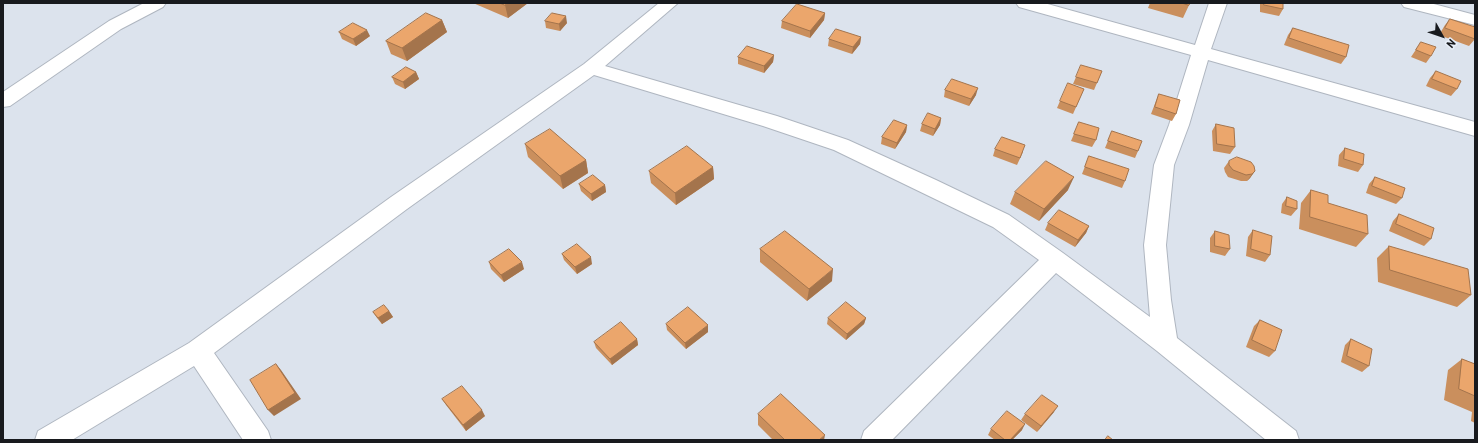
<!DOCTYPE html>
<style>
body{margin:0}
#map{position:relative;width:1478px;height:443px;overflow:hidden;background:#dce3ed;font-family:Barlow,sans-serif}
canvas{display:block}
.frame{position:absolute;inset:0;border:4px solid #181a1e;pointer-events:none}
.north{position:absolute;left:1422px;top:16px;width:40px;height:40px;-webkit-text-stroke:3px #e9f0fa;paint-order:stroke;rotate:130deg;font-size:11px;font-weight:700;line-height:16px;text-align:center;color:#181a1e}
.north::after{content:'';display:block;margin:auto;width:14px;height:18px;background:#181a1e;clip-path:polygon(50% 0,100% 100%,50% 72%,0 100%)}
</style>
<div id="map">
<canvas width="1478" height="443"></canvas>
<div class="frame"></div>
<div class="north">N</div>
</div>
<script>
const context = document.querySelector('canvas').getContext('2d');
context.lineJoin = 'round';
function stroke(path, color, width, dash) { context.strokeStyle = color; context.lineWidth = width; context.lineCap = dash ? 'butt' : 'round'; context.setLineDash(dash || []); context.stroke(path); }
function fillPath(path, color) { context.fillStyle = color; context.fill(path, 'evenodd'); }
const street = new Path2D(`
 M144 3H166L163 7 121 29 10 106 3 107V92L109 21Z
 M659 3H678L605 66 777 116 848 140 936 180 1009 215 1063 253 1150 317 1144 245 1154 165 1169 125 1191 55 1019 7 1016 3H1044L1195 45 1209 3H1227L1211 49 1475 122V136L1208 60 1189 125 1174 165 1166 245 1171 300 1177 338 1296 431 1299 440H1266L1157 351 1056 273 892 440H861L864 431 1039 260 993 227 834 150 763 126 594 75 407 209 214 353 268 431 271 440H243L194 366 72 440H35L38 431 189 343 391 197 584 64Z
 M1401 3H1430L1475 15V25L1404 7Z`);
const wall = new Path2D(`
 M473 3H528L508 18Z
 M1150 3H1190L1183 18 1148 8Z
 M1260 3H1283V9L1279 16 1260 12Z
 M825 13 824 20 810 38 781 28 782 21Z
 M1450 19 1475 39 1469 46 1439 35 1445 25Z
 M442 20 447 32 407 61 391 54 386 41Z
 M545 21 567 23 560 31 546 28Z
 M1293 28 1346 57 1341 64 1284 45 1288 35Z
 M339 32 370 36 356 46 342 39Z
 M861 37 860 44 852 54 828 46 829 39Z
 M1421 42 1431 56 1426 63 1411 57Z
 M774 55 773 62 764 73 738 64V57Z
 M1102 71 1094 90 1073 84 1076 77Z
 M1436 71 1457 89 1451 96 1426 86 1430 78Z
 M416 72 419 79 405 89 395 84 392 77Z
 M1084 89 1073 114 1057 108 1060 101Z
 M945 90 976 95 969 106 944 97Z
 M1159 94 1176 114 1172 121 1151 114 1156 101Z
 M941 118 940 125 933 136 920 131 922 124Z
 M1079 122 1096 140 1092 147 1071 141Z
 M1216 124 1235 147 1230 154 1213 151 1212 131Z
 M907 125 906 132 895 149 881 144 882 137Z
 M1112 131 1138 151 1135 158 1105 148Z
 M525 144 586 160 588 173 563 189 528 157Z
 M1345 148 1363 165 1358 172 1338 166 1339 155Z
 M995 149 1023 152 1017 165 993 156Z
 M1089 156 1125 181 1122 188 1082 174Z
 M1229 161 1255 171 1250 178 1247 181H1241L1228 177 1225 172 1224 168Z
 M713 167 714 179 676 205 651 183 649 171Z
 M1375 177 1402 198 1396 204 1366 193 1369 184Z
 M579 184 605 185 606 192 592 201 581 191Z
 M1068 190 1039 221 1010 204 1015 192Z
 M1311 190 1368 234 1356 247 1299 229 1301 203Z
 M1287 197 1297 209 1291 216 1281 213 1282 204Z
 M1399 214 1431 239 1424 246 1389 231 1393 221Z
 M1048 223 1089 226 1086 233 1075 247 1045 230Z
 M1253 230 1270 255 1265 262 1246 256 1248 237Z
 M1215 231 1230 249 1225 256 1210 252V238Z
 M1389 246 1471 295 1457 307 1378 282 1377 258Z
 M760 249 832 281 807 301 760 262Z
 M562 254 592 264 577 274 564 260Z
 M489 262 524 269 504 282 491 269Z
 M389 311 393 317 382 324 377 318 373 312Z
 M828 318H866L864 324 846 340 827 324Z
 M1260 320 1275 351 1269 357 1246 347 1254 326Z
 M666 324 708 332 686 349 667 330Z
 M637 339 638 345 612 365 596 348 594 342Z
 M1351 339 1369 366 1362 372 1341 362 1345 345Z
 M1462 359 1475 364V423L1471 421 1472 412 1444 400 1448 370Z
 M442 399 485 416 466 431 446 405Z
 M1054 412 1037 432 1021 420 1025 414Z
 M758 414 824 440H773L758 425Z
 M991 429 1022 430 1012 440H995L988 435Z`);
const shadedWall = new Path2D(`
 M508 3H528L508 18 505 5Z
 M825 13 824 20 810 38V31Z
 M566 16 567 23 560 31 559 24Z
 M442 20 447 32 407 61 402 48Z
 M367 30 370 36 356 46 353 39Z
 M861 37 860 44 852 54 853 47Z
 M774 55 773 62 764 73V66Z
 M416 72 419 79 405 89 403 82Z
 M978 88 976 95 969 106 971 99Z
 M941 118 940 125 933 136 935 129Z
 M907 125 906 132 895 149 897 143Z
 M586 160 588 173 563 189 560 176Z
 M713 167 714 179 676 205 675 193Z
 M1255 171 1250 178 1247 181 1252 174Z
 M1074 177 1068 190 1039 221 1044 209Z
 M605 185 606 192 592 201 591 194Z
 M1089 226 1086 233 1075 247 1078 240Z
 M591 257 592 264 577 274 575 267Z
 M522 262 524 269 504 282 501 275Z
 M833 269 832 281 807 301 809 289Z
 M389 311 393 317 382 324 378 318Z
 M866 318 864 324 846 340 847 334Z
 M708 325V332L686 349 685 343Z
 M637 339 638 345 612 365 610 359Z
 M276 364 281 370 301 399 274 416 268 410Z
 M1058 406 1054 412 1037 432 1041 426Z
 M482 410 485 416 466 431 463 425Z
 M1025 424 1022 430 1012 440H1010Z
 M825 435 824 440H819Z`);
const building = new Path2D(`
 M500 3H508L505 5Z
 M1182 3H1190L1189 5Z
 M1264 3H1283V9L1264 5Z
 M797 4 825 13 810 31 782 21Z
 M426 13 442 20 402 48 386 41Z
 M552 13 566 16 559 24 545 21Z
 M1450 19 1475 27V39L1445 28Z
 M353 23 367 30 353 39 339 32Z
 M1293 28 1349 45 1346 57 1289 38Z
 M836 29 861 37 853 47 829 39Z
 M1421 42 1436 47 1431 56 1416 50Z
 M747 46 774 55 764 66 738 57Z
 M1081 65 1102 71 1097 83 1076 77Z
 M406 67 416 72 403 82 392 77Z
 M1436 71 1461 81 1457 89 1432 79Z
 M952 79 978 88 971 99 945 90Z
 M1068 83 1084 89 1076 107 1060 101Z
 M1159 94 1180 100 1176 114 1155 107Z
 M928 113 941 118 935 129 922 124Z
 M894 120 907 125 897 143 882 137Z
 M1079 122 1099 128 1096 140 1074 134Z
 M1216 124 1234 128 1235 147 1217 144Z
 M550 129 586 160 560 176 525 144Z
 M1112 131 1142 141 1138 151 1108 141Z
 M1002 137 1025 145 1020 158 995 149Z
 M687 146 713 167 675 193 649 171Z
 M1345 148 1364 154 1363 165 1344 159Z
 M1089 156 1129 169 1125 181 1085 167Z
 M1237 157 1251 162 1254 166 1255 171 1252 174 1246 175 1233 170 1229 165V161Z
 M1046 161 1074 177 1044 209 1015 192Z
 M593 175 605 185 591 194 579 184Z
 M1375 177 1405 188 1402 198 1372 186Z
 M1311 190 1328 195V203L1367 215 1368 234 1310 217Z
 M1287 197 1297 201V209L1286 206Z
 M1059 210 1089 226 1078 240 1048 223Z
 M1399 214 1434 228 1431 239 1396 224Z
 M1253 230 1272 236 1270 255 1251 249Z
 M785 231 833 269 809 289 760 249Z
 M1215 231 1229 235 1230 249 1215 246Z
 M577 244 591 257 575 267 562 254Z
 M1389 246 1468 269 1471 295 1390 270Z
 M509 249 522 262 501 275 489 262Z
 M846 302 866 318 847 334 828 318Z
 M384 305 389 311 378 318 373 312Z
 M688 307 708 325 685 343 666 324Z
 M1260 320 1282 330 1275 351 1252 340Z
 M621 322 637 339 610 359 594 342Z
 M1351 339 1372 349 1369 366 1347 356Z
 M1462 359 1475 364V396L1459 389Z
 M276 364 295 393 268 410 250 380Z
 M462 386 482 410 463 425 442 399Z
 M781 394 825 435 819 440H785L758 414Z
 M1042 395 1058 406 1041 426 1025 414Z
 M1007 411 1025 424 1010 440H1005L991 429Z
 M1108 436 1113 440H1105Z`);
stroke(street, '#afb6c0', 2);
fillPath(street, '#fff');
fillPath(wall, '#ca8f5d');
fillPath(shadedWall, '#a4744c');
fillPath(building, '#eba66c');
stroke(building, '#a4744c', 1);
</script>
